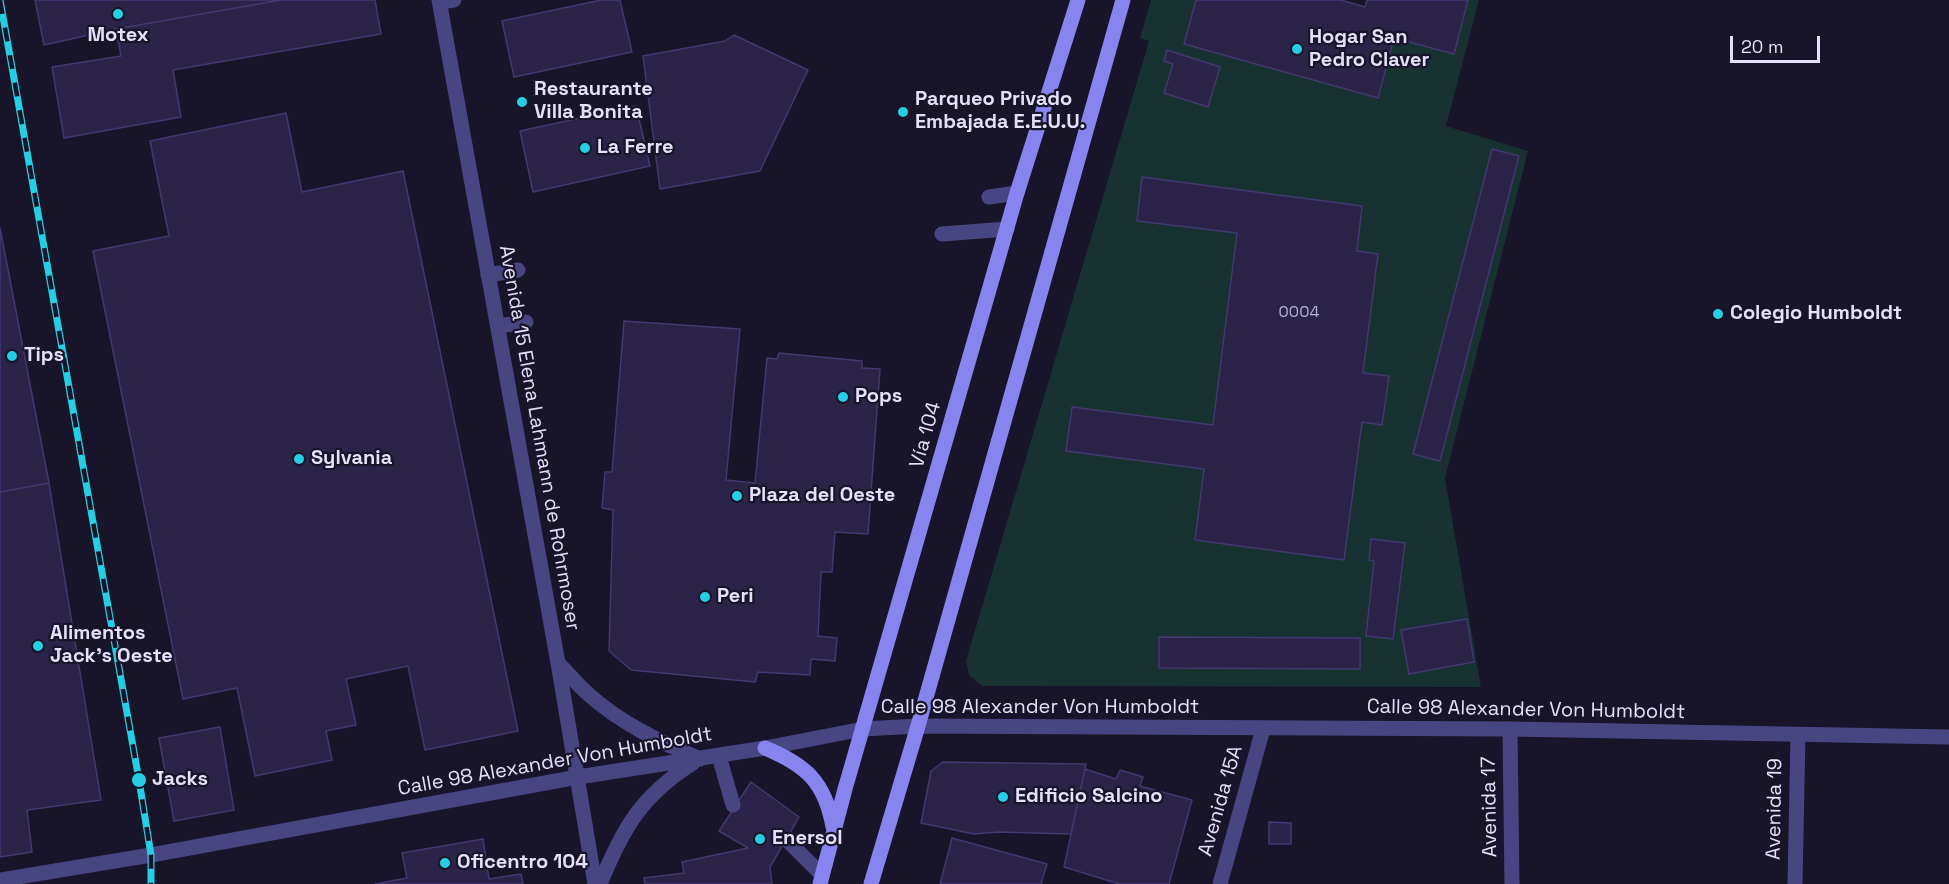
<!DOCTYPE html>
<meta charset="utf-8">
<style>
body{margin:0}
#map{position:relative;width:1949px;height:884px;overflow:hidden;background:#181429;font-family:"Space Grotesk",sans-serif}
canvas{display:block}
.scale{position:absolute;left:1730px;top:36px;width:90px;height:27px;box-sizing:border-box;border:3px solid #e4e0fb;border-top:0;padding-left:8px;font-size:18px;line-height:21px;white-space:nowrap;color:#e4e0fb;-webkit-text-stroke:4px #181429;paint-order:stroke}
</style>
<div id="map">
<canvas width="1949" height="884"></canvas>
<div class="scale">20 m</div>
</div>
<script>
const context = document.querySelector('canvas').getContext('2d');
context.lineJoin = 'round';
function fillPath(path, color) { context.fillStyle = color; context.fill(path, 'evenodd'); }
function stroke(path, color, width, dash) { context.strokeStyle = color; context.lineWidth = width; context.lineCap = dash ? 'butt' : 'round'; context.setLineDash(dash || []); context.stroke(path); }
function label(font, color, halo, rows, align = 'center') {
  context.font = font + ' "Space Grotesk",sans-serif'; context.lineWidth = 4.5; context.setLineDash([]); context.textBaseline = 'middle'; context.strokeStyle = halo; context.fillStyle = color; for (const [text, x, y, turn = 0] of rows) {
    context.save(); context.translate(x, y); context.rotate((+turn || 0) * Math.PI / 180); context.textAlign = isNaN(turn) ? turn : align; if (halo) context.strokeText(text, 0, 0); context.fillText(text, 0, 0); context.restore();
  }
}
const green = new Path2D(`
 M1151 0H1196L1184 44 1378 98 1394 38 1454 54 1468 0H1479L1446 126 1528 151 1445 478 1481 687 982 686 969 675 966 661 1149 41 1140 38ZM1142 178 1362 206 1357 251 1378 254 1363 373 1389 377 1382 424 1362 422 1344 560 1195 540 1204 469 1066 450 1072 407 1213 425 1237 233 1137 221Z`);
const building = new Path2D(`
 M35 0H281L116 29 44 45Z
 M281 0H375L381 34 173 70 181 117 64 138 52 67 121 56 116 29Z
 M601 0H620L632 52 514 77 502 21Z
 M1196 0H1341L1365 7 1367 0H1468L1454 54 1394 38 1378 98 1184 44Z
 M734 35 808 70 760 171 660 189 643 56 725 41Z
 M1167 50 1220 67 1208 107 1164 93 1173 64 1164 61Z
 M636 106 650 166 533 192 520 131Z
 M286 113 302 192 403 171 518 731 425 750 408 666 346 679 356 725 326 731 332 760 255 776 237 688 183 699 93 251 169 236 150 141Z
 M1492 149 1519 156 1440 461 1413 454Z
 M1142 177 1362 206 1357 251 1378 254 1363 373 1389 376 1382 425 1362 422 1344 560 1195 540 1204 469 1066 451 1072 407 1213 425 1237 233 1137 221Z
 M0 228 49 483 0 492Z
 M624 321 740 329 726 480 755 483 767 358 777 359 779 353 862 361V368L880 369 868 534 835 532 832 572H821L818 636 837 638 835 661 811 659 810 675 758 672 755 682 631 670 609 651 613 510 602 508 605 472H612Z
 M49 483 101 800 27 810 32 852 0 857V492Z
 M1371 539 1405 543 1393 639 1366 636 1374 561 1369 560Z
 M1467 619 1474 662 1409 674 1401 630Z
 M1159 637 1360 638V669L1159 668Z
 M220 727 234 810 174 821 159 738Z
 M943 762 1086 764 1071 834 999 832 974 834 921 823 931 771Z
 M1085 769 1116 779 1120 770 1143 777 1140 786 1192 800 1169 884H1119L1064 867Z
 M751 782 799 817 770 867 772 884H645L644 878 684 873 682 862 748 848 719 831Z
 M1269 822 1291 823V844H1269Z
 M952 838 1047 864 1041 884H940Z
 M483 839 489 879 521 874 523 884H375L407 878 402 853Z`);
const service = new Path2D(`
 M989 197 1017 193
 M942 234 1007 229
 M488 275 518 270
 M498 326 526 322
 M719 756 733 805
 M787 840 822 875`);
const minor = new Path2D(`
 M439 0 558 663 595 884
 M440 2 454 0
 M1510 729 1512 884
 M1220 884 1263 729
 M1795 884 1798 735`);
const tertiary = new Path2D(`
 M558 663C568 673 577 684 587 693 620 723 660 742 700 759
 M0 880 151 855 578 777 765 748 863 729 918 726 1510 729 1949 737
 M600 884C623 828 641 796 693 763`);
const secondary = new Path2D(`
 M765 748C806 765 825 782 833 827
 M820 884 845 789 1017 193 1078 0
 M871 884 918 726 1123 0`);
const rail = new Path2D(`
 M0 0 139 780 151 855V884`);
const markers = [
 [118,14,6,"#25cee3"],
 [1297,49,6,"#25cee3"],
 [522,102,6,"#25cee3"],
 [903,112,6,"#25cee3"],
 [585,148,6,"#25cee3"],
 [1718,314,6,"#25cee3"],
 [12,356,6,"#25cee3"],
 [843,397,6,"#25cee3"],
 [299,459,6,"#25cee3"],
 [737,496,6,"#25cee3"],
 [705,597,6,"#25cee3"],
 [38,646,6,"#25cee3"],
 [139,780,8,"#25cee3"],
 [1003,797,6,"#25cee3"],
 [760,839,6,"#25cee3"],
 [445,863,6,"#25cee3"]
];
const numberNames = [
 ["0004",1299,313]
];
const poiNames = [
 ["Motex",118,36,"center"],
 ["Hogar San",1309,38],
 ["Pedro Claver",1309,61],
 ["Restaurante",534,90],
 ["Villa Bonita",534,113],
 ["Parqueo Privado",915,100],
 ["Embajada E.E.U.U.",915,123],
 ["La Ferre",597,148],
 ["Colegio Humboldt",1730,314],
 ["Tips",24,356],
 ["Pops",855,397],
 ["Sylvania",311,459],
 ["Plaza del Oeste",749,496],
 ["Peri",717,597],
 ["Alimentos",50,634],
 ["Jack's Oeste",50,657],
 ["Jacks",152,780],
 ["Edificio Salcino",1015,797],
 ["Enersol",772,839],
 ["Oficentro 104",457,863]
];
const streetNames = [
 ["Vía 104",926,435,-74],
 ["Avenida 15 Elena Lahmann de Rohrmoser",539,438,80],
 ["Calle 98 Alexander Von Humboldt",1040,708],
 ["Calle 98 Alexander Von Humboldt",1526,710,1],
 ["Calle 98 Alexander Von Humboldt",555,762,-10],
 ["Avenida 15A",1221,801,-74],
 ["Avenida 17",1490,807,-91],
 ["Avenida 19",1775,809,-89]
];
fillPath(green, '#183232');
fillPath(building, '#2b2348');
stroke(building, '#443871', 1.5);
stroke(service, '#484682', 15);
stroke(minor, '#484682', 15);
stroke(tertiary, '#484682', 15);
stroke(secondary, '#8783ef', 15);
stroke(rail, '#25cee3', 7);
stroke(rail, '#181429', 4.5, [14]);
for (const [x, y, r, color] of markers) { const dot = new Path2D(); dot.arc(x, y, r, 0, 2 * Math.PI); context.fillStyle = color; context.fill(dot); stroke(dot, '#181429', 2); }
label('16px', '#b6b1ce', null, numberNames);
label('bold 20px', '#e4e0fb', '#181429', poiNames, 'left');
label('20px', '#e4e0fb', '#181429', streetNames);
</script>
